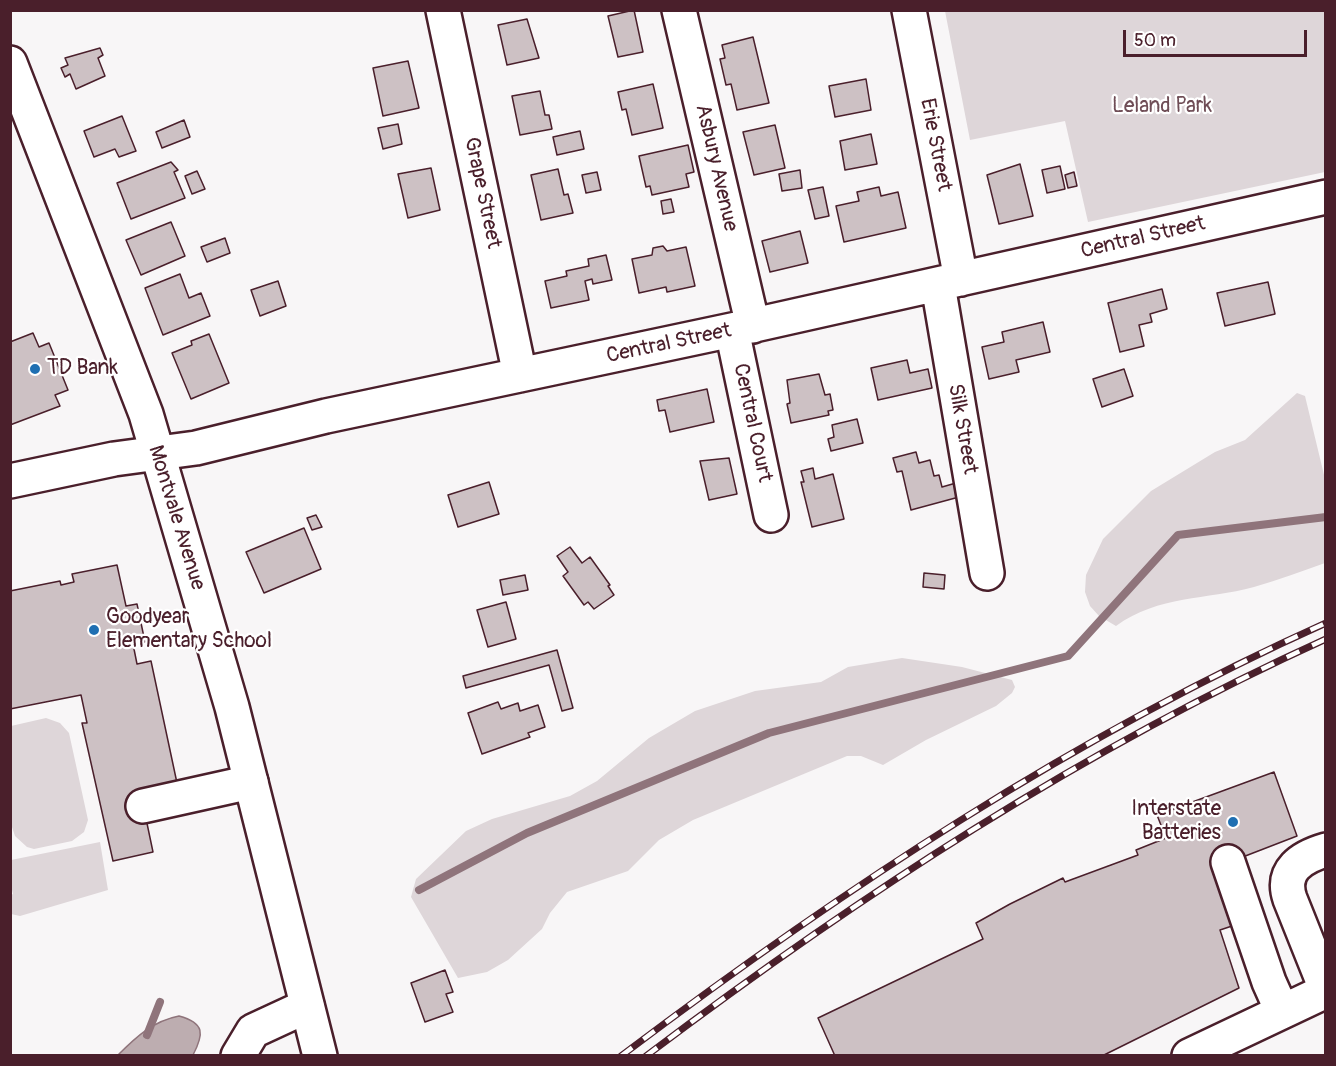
<!DOCTYPE html>
<style>
body{margin:0}
#map{position:relative;width:1336px;height:1066px;overflow:hidden;background:#f8f6f7;font-family:Pangolin,sans-serif}
canvas{display:block}
.frame{position:absolute;inset:0;border:12px solid #4a1f2b;pointer-events:none}
.scale{position:absolute;left:1123px;top:30px;width:184px;height:27px;box-sizing:border-box;border:3px solid #4a1f2b;border-top:0;padding-left:8px;font-size:18px;line-height:21px;white-space:nowrap;color:#4a1f2b;-webkit-text-stroke:4px #fff;paint-order:stroke}
</style>
<div id="map">
<canvas width="1336" height="1066"></canvas>
<div class="frame"></div>
<div class="scale">50 m</div>
</div>
<script>
const context = document.querySelector('canvas').getContext('2d');
context.lineJoin = 'round';
function fillPath(path, color) { context.fillStyle = color; context.fill(path, 'evenodd'); }
function stroke(path, color, width, dash) { context.strokeStyle = color; context.lineWidth = width; context.lineCap = dash ? 'butt' : 'round'; context.setLineDash(dash || []); context.stroke(path); }
function label(font, color, halo, rows, align = 'center') {
  context.font = font + ' Pangolin,sans-serif'; context.lineWidth = 4.5; context.setLineDash([]); context.textBaseline = 'middle'; context.strokeStyle = halo; context.fillStyle = color; for (const [text, x, y, turn = 0] of rows) {
    context.save(); context.translate(x, y); context.rotate((+turn || 0) * Math.PI / 180); context.textAlign = isNaN(turn) ? turn : align; if (halo) context.strokeText(text, 0, 0); context.fillText(text, 0, 0); context.restore();
  }
}
const green = new Path2D(`
 M945 11H1325V172L1088 222 1065 121 970 140Z
 M1297 393 1305 396 1325 479V563C1302 571 1278 580 1254 587 1206 600 1159 595 1116 626L1099 616 1090 606 1085 592 1086 575 1103 539 1151 491 1215 452 1245 440Z
 M902 658 962 667 1012 680 1015 687 1012 693 996 706 926 740 883 765 861 756H847L693 820 659 840 628 871 567 892 550 913 542 929 508 960 487 972 458 978 411 897 416 879 466 831 492 819 570 796 597 781 649 738 695 711 755 691 821 682 848 667Z
 M46 718 60 723 69 733 88 820 84 832 72 841 34 849 27 847 15 836 10 821 11 726Z
 M100 842 108 890 20 916 11 914V895L13 894 11 886V860Z`);
const water = new Path2D(`
 M179 1016C205 1023 204 1034 193 1055H118C136 1037 153 1021 179 1016Z`);
const stream = new Path2D(`
 M419 890 527 833 769 733 1068 656 1178 535 1326 517
 M147 1035 160 1002`);
const building = new Path2D(`
 M634 10 643 52 618 57 608 16Z
 M527 19 539 58 507 65 498 25Z
 M753 37 769 103 737 110 731 84 726 85 720 59 725 58 722 45Z
 M100 48 103 55 98 58 105 76 76 89 70 74 65 77 61 68 68 65 65 58Z
 M408 61 419 108 383 116 373 68Z
 M866 79 871 110 835 117 829 86Z
 M653 84 663 128 632 135 626 109 622 110 618 92Z
 M540 91 545 115H549L552 129 520 135 512 96Z
 M122 116 136 151 119 157 115 149 94 157 84 131Z
 M184 120 190 137 162 148 156 132Z
 M398 124 402 144 383 149 378 128Z
 M775 125 785 168 754 175 743 132Z
 M580 131 584 149 557 155 553 137Z
 M871 134 877 164 845 170 840 141Z
 M688 145 694 172 686 174 689 187 652 195 650 186 646 187 639 156Z
 M171 162 178 170 174 172 185 198 131 219 117 183Z
 M1020 164 1033 216 999 224 987 175Z
 M1060 166 1065 189 1047 193 1042 170Z
 M431 168 440 210 408 218 398 174Z
 M558 169 564 195 568 194 573 213 541 220 531 175Z
 M800 170 802 188 782 191 779 174Z
 M197 171 205 189 192 194 185 176Z
 M597 172 601 190 586 193 582 175Z
 M1074 172 1077 186 1068 188 1065 175Z
 M823 187 829 216 815 219 808 190Z
 M879 187 881 196 898 192 906 228 844 242 836 206 859 201 857 192Z
 M671 199 674 212 663 214 661 201Z
 M171 222 185 256 141 275 126 240Z
 M800 231 808 263 770 272 762 241Z
 M225 238 230 253 207 262 201 247Z
 M663 246 667 251 686 247 695 286 667 292 666 287 639 293 632 259 652 255 653 248Z
 M606 255 612 280 593 284 592 279 585 281 589 300 551 308 545 281 567 276 566 271 589 266 588 259Z
 M180 274 189 298 201 293 210 316 163 335 145 288Z
 M278 281 286 306 260 316 251 290Z
 M1268 282 1275 314 1225 326 1217 293Z
 M1162 289 1167 309 1150 314 1152 322 1139 325 1144 346 1120 352 1108 303Z
 M1043 322 1050 352 1016 360 1019 372 989 379 982 347 1004 342 1002 332Z
 M33 333 39 347 49 343 68 390 55 395 60 406 10 425V342Z
 M209 334 229 383 191 399 172 353 192 345 191 341Z
 M907 360 910 373 928 369 932 388 878 400 871 368Z
 M1124 369 1133 396 1102 407 1093 379Z
 M819 374 825 395 830 394 833 410 828 411 829 415 791 423 787 404 790 403 787 380Z
 M707 389 714 422 670 432 665 410 659 411 657 400Z
 M857 419 863 443 831 451 828 439 834 437 832 425Z
 M916 452 919 463 930 460 934 476 939 475 942 487 956 483 959 497 911 510 902 471 897 472 893 458Z
 M729 458 737 494 709 500 700 461Z
 M813 468 815 479 833 474 844 519 812 527 801 482H804L801 471Z
 M489 482 499 514 458 527 448 495Z
 M316 515 322 527 312 530 307 518Z
 M304 528 321 569 264 593 246 552Z
 M570 547 582 563 590 557 610 585 608 586 614 595 594 609 588 602 584 605 563 576 568 572 557 556Z
 M117 565 126 606 137 604 145 642 133 644 137 664 151 661 177 783 140 790 153 852 113 861 82 723H87L81 695 10 709V591L60 581 61 585 74 582 72 574Z
 M924 573 945 575 944 589 923 587Z
 M525 575 528 590 503 595 500 580Z
 M506 602 516 639 488 647 477 610Z
 M557 650 573 708 562 711 549 665 466 688 463 676Z
 M498 702 501 709 518 703 520 711 538 705 545 727 528 733 530 737 482 754 468 713Z
 M1274 772 1297 836 1222 865 1241 923 1220 930 1239 988 1102 1056H835L818 1018 983 939 976 923 1010 904 1063 878 1065 882 1138 855 1136 850 1166 838 1157 815Z
 M445 970 453 992 446 994 453 1012 425 1022 411 983Z`);
const minor = new Path2D(`
 M443 10 520 375
 M679 10 753 326
 M909 10 961 279
 M938 285 987 573
 M732 330 771 515
 M10 481 114 459 196 448 326 416 732 330 1326 197
 M143 806 251 782
 M1326 850C1302 857 1280 870 1290 899L1326 989
 M1228 862 1269 982 1282 1011
 M238 1056 253 1031 307 1006
 M1189 1056 1326 991`);
const major = new Path2D(`
 M10 63 146 414 232 707 320 1056`);
const rail = new Path2D(`
 M621 1056C841 890 1074 736 1326 623
 M646 1056C858 896 1083 749 1326 639`);
const markers = [
 [35,369,6,"#1f6fb2"],
 [94,630,6,"#1f6fb2"],
 [1233,822,6,"#1f6fb2"]
];
const parkNames = [
 ["Leland Park",1162,107]
];
const streetNames = [
 ["Erie Street",935,145,79],
 ["Asbury Avenue",716,168,77],
 ["Grape Street",482,193,78],
 ["Central Street",1143,238,-13],
 ["Central Street",669,344,-12],
 ["Central Court",752,423,78],
 ["Silk Street",962,429,80],
 ["Montvale Avenue",176,518,73]
];
const poiNames = [
 ["TD Bank",47,369],
 ["Goodyear",106,618],
 ["Elementary School",106,642],
 ["Interstate",1221,810,"right"],
 ["Batteries",1221,834,"right"]
];
fillPath(green, '#ded6d9');
fillPath(water, '#bdadb0');
stroke(water, '#8f747b', 1.5);
stroke(stream, '#8f747b', 8);
fillPath(building, '#cdc1c4');
stroke(building, '#4a1f2b', 1.5);
stroke(minor, '#4a1f2b', 38);
stroke(major, '#4a1f2b', 38);
stroke(minor, '#fff', 33);
stroke(major, '#fff', 33);
stroke(rail, '#4a1f2b', 7);
stroke(rail, '#fff', 4.5, [14]);
for (const [x, y, r, color] of markers) { const dot = new Path2D(); dot.arc(x, y, r, 0, 2 * Math.PI); context.fillStyle = color; context.fill(dot); stroke(dot, '#fff', 2); }
label('21px', '#6f4d56', '#fff', parkNames);
label('21px', '#4a1f2b', '#fff', streetNames);
label('21px', '#4a1f2b', '#fff', poiNames, 'left');
</script>
